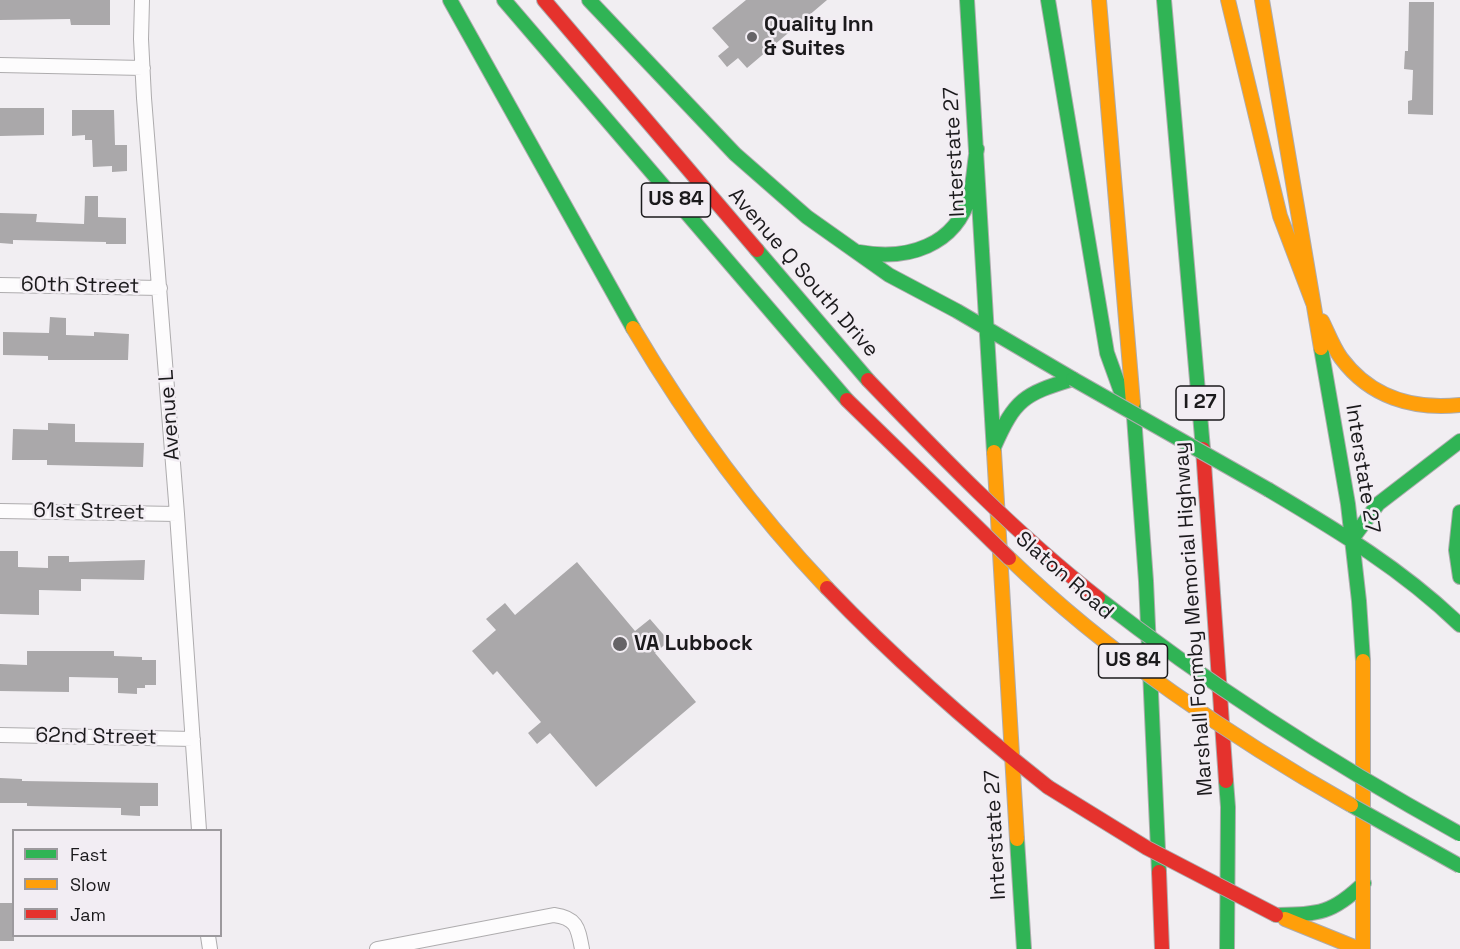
<!DOCTYPE html>
<style>
body{margin:0}
#map{position:relative;width:1460px;height:949px;overflow:hidden;background:#f1eef2;font-family:"Space Grotesk",sans-serif}
canvas{display:block}
.legend{position:absolute;left:12px;top:829px;width:210px;height:108px;box-sizing:border-box;background:#f2edf3;border:2px solid #9c999d;margin:0;padding:8px 10px;list-style:none;font-size:18px;color:#1b1a1c}
.legend li{display:flex;align-items:center;gap:12px;height:30px}
.legend b{width:30px;border:2px solid #9c999d}
</style>
<div id="map">
<canvas width="1460" height="949"></canvas>
<ul class="legend">
<li><b style="height:8px;background:#30b455"></b>Fast</li>
<li><b style="height:8px;background:#ff9f0a"></b>Slow</li>
<li><b style="height:8px;background:#e5322d"></b>Jam</li>
</ul>
</div>
<script>
const context = document.querySelector('canvas').getContext('2d');
context.lineJoin = 'round';
function fillPath(path, color) { context.fillStyle = color; context.fill(path, 'evenodd'); }
function stroke(path, color, width, dash) { context.strokeStyle = color; context.lineWidth = width; context.lineCap = dash ? 'butt' : 'round'; context.setLineDash(dash || []); context.stroke(path); }
function label(font, color, halo, rows, align = 'center') {
  context.font = font + ' "Space Grotesk",sans-serif'; context.lineWidth = 5; context.setLineDash([]); context.textBaseline = 'middle'; context.strokeStyle = halo; context.fillStyle = color; for (const [text, x, y, turn = 0] of rows) {
    context.save(); context.translate(x, y); context.rotate((+turn || 0) * Math.PI / 180); context.textAlign = isNaN(turn) ? turn : align; if (halo) context.strokeText(text, 0, 0); context.fillText(text, 0, 0); context.restore();
  }
}
const building = new Path2D(`
 M0 0H110V25H71L70 19 0 20Z
 M746 0H827L747 68 738 58 727 67 718 56 729 47 712 28Z
 M1409 2H1434L1433 115 1408 114V101L1412 100 1413 70 1404 69 1405 51H1408Z
 M0 108H44V135L0 136Z
 M72 110H114L115 145H127V171L112 172V166L93 167 92 140H85V135L72 136Z
 M85 196H98V217L126 218V244H106V242L13 240V244L0 243V213L37 214 36 222 84 224Z
 M50 317 66 318V335L94 336V332L129 334 128 360H48V356L3 355V332L49 333Z
 M48 423 75 424V442L144 443 143 467 47 465V460H12L13 429 48 430Z
 M0 551H18V567L48 568V556H69V562L145 560 144 580 81 579V591L39 590V615L0 614Z
 M577 562 635 631 650 619 669 641 655 653 696 702 596 787 550 733 537 744 528 733 541 722 497 671 493 675 472 651 496 630 486 619 505 603 515 615Z
 M27 651H114V656L142 657V660H156V685H145V688H137V694L118 693V678L69 677V692L0 691V664L27 665Z
 M0 778 22 779V781L158 783V806H140V816L121 815V808L27 806V803H0Z
 M0 903H14V941H0Z`);
const street = new Path2D(`
 M142 0 141 39 144 98 177 514 199 830
 M0 65 143 68
 M0 285 160 288
 M0 511 177 514
 M0 735 193 739
 M208 936 210 949
 M377 949 554 915C577 918 578 928 582 949`);
const fast = new Path2D(`
 M450 0 633 328
 M504 0 847 400
 M589 0 735 154 807 217 889 275 957 311 1073 379
 M967 0 994 452
 M1048 0 1107 353 1124 400
 M1164 0 1203 449
 M757 250 868 380
 M859 252C907 261 956 246 970 195 974 180 974 164 977 149
 M1321 348 1348 504 1359 601 1363 661
 M1133 403 1146 581 1159 872
 M994 447C1015 399 1024 394 1073 379
 M1269 490C1338 531 1402 569 1460 625
 M1460 512 1456 550 1460 577
 M1352 539 1378 504 1460 441
 M1226 781 1228 807 1227 949
 M1017 839 1024 949
 M1276 915C1319 914 1332 914 1364 883`);
const slow = new Path2D(`
 M1099 0 1133 403
 M1228 0 1280 216 1313 303
 M1262 0 1321 348
 M1322 321C1328 333 1333 347 1341 358 1370 397 1413 410 1460 405
 M633 328C688 421 752 509 827 588
 M994 452 1017 839
 M1363 661V949
 M1285 919 1359 949`);
const jam = new Path2D(`
 M544 0 757 250
 M1203 449 1226 781
 M827 588C896 660 970 725 1048 787
 M1159 872 1162 949`);
const fastBridge = new Path2D(`
 M1073 379 1269 490
 M1098 598C1212 687 1333 764 1460 834
 M1351 805 1460 866`);
const slowBridge = new Path2D(`
 M1009 558C1107 653 1232 738 1351 805`);
const jamBridge = new Path2D(`
 M868 380C941 456 1015 533 1098 598
 M847 400 1009 558
 M1048 787 1147 848 1276 915`);
const markers = [
 [752,37,6,"#666467"],
 [620,644,8,"#666467"]
];
const shields = [
 [676,200,69],
 [1200,403,48],
 [1133,661,69]
];
const shieldNames = [
 ["US 84",676,200],
 ["I 27",1200,403],
 ["US 84",1133,661]
];
const poiNames = [
 ["Quality Inn",764,25],
 ["& Suites",764,49],
 ["VA Lubbock",634,644]
];
const streetNames = [
 ["Interstate 27",955,152,-93],
 ["Avenue Q South Drive",803,273,49],
 ["60th Street",80,286,1],
 ["Avenue L",170,415,-94],
 ["Interstate 27",1362,469,81],
 ["61st Street",89,512,1],
 ["Slaton Road",1064,576,41],
 ["Marshall Formby Memorial Highway",1194,619,-94],
 ["62nd Street",96,737,1],
 ["Interstate 27",996,835,-93]
];
fillPath(building, '#aaa8aa');
stroke(street, '#aeacae', 16);
stroke(fast, '#aeacae', 16);
stroke(slow, '#aeacae', 16);
stroke(jam, '#aeacae', 16);
stroke(street, '#fdfcfd', 14);
stroke(fast, '#30b455', 14);
stroke(slow, '#ff9f0a', 14);
stroke(jam, '#e5322d', 14);
stroke(fastBridge, '#aeacae', 16, []);
stroke(slowBridge, '#aeacae', 16, []);
stroke(jamBridge, '#aeacae', 16, []);
stroke(fastBridge, '#30b455', 14);
stroke(slowBridge, '#ff9f0a', 14);
stroke(jamBridge, '#e5322d', 14);
for (const [x, y, r, color] of markers) { const dot = new Path2D(); dot.arc(x, y, r, 0, 2 * Math.PI); context.fillStyle = color; context.fill(dot); stroke(dot, '#f2edf3', 2); }
for (const [x, y, w] of shields) { const box = new Path2D(); box.roundRect(x - w / 2, y - 17, w, 34, 4.5); context.fillStyle = '#f2edf3'; context.fill(box); stroke(box, '#1b1a1c', 1.5); }
label('bold 20px', '#1b1a1c', null, shieldNames);
label('bold 21px', '#1b1a1c', '#f2edf3', poiNames, 'left');
label('21px', '#1b1a1c', '#f2edf3', streetNames);
</script>
